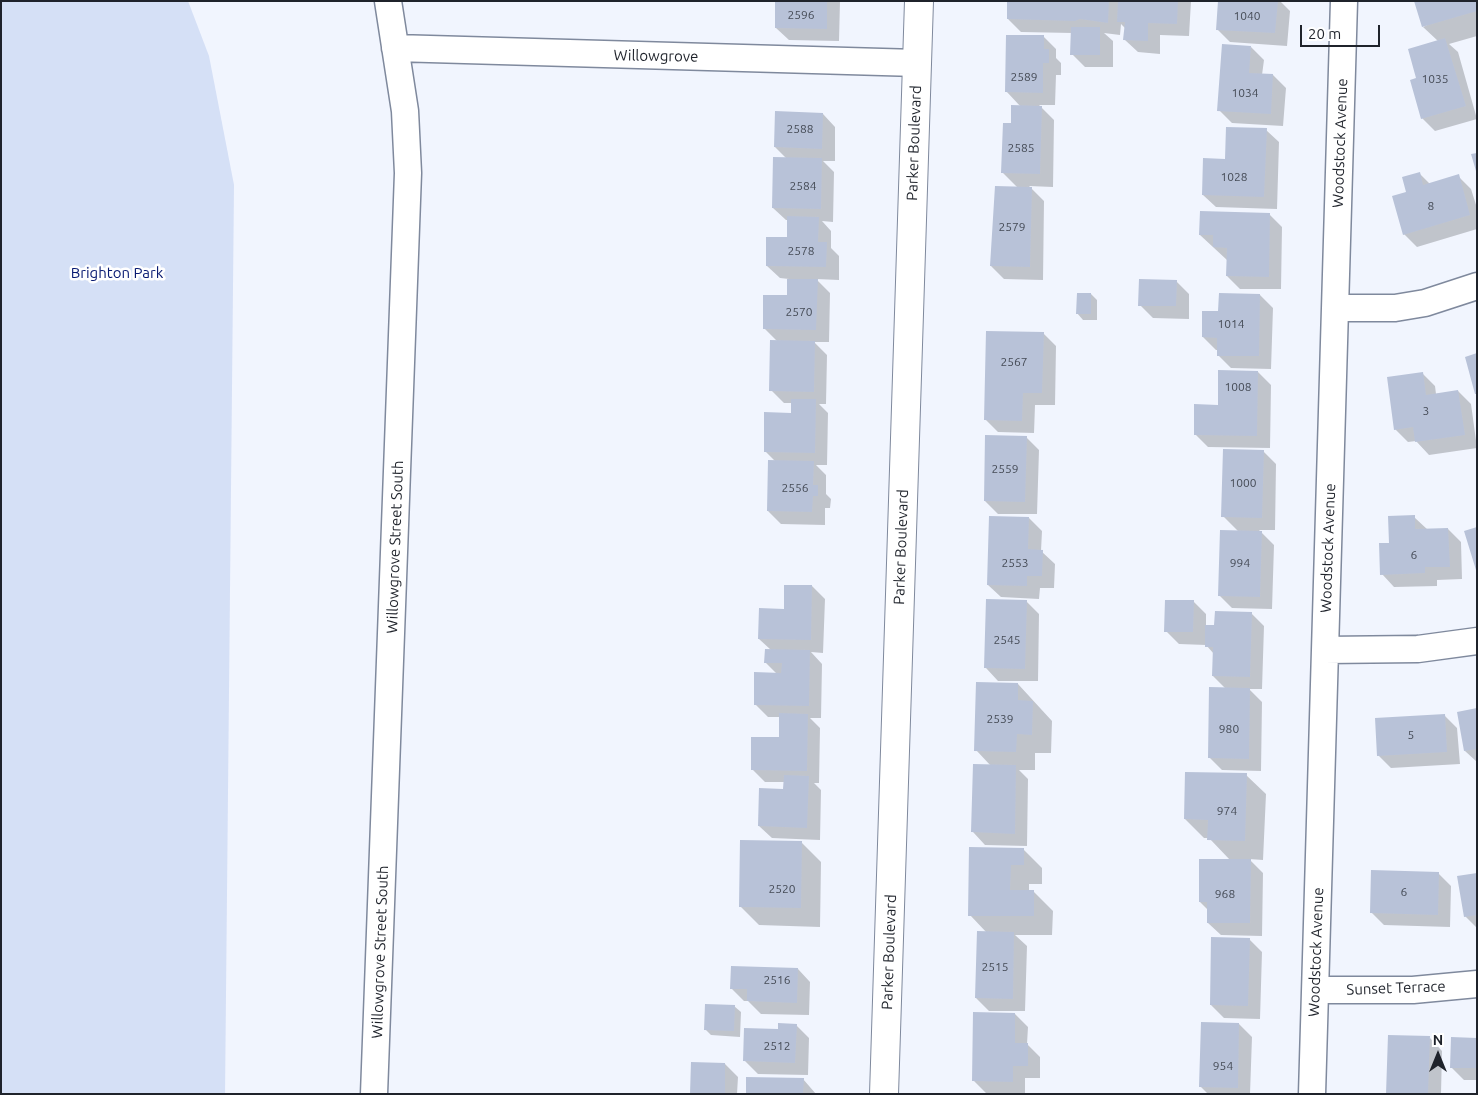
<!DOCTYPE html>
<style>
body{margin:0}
#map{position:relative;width:1478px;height:1095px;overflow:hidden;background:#f1f5fe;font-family:Ubuntu,sans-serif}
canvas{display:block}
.frame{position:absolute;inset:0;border:2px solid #1f232b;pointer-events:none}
.north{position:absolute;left:1413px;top:1030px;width:50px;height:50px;-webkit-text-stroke:4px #fff;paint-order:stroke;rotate:0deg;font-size:14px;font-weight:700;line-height:20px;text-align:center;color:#1f232b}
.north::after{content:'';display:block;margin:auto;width:18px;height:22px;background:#1f232b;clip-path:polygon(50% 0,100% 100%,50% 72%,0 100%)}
.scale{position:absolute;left:1300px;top:25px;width:80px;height:22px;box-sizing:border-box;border:2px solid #1f232b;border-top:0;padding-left:6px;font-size:15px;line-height:18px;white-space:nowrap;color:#1f232b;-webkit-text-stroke:4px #fff;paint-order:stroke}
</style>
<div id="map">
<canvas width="1478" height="1095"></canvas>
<div class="frame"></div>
<div class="north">N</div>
<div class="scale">20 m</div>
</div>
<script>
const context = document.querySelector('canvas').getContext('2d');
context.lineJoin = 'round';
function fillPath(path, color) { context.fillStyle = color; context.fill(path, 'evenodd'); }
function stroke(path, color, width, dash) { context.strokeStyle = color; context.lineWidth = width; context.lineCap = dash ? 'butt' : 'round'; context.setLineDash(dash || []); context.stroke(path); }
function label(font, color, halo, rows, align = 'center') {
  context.font = font + ' Ubuntu,sans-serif'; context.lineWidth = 5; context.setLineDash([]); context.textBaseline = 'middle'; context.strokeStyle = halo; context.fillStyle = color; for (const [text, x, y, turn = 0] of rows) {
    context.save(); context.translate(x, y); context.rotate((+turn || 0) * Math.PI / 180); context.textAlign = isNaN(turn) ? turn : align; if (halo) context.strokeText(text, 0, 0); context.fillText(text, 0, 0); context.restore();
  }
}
const green = new Path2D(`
 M1 1H188L209 56 234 185 225 1094H1Z`);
const shadow = new Path2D(`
 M777 1H840L839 41 789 40 776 28Z
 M1009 1H1191L1189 36 1160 35V54L1138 52 1125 40 1126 29 1121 24 1120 35 1104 33 1113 41V67H1085L1072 54V33L1021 32 1008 19Z
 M1219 1H1280L1290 11 1287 46 1230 42 1217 29Z
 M1477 1V36L1449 44 1458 52 1477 119 1435 131 1422 118 1418 79 1438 41 1423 27Z
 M1043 36 1056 49V58L1061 63V75H1056L1055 105H1039L1054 120 1053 187 1029 186 1044 201 1043 280 1004 279 991 266 1018 188 1002 172 1012 124 1021 107 1006 91Z
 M1251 47 1264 60 1262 75H1273L1286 88 1283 126 1232 123 1219 110Z
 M823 114 835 127V161H823L834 172 833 222 822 221 831 231V248L839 256V280L816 279 830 293 829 342H814L827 355 826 404H819L828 413 827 465H816L826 475V494L831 499 830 508H825V525L781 524 768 511 775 461 765 451 792 414V403H784L771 390 778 342 764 328 788 297 789 279 780 278 767 266 788 239V220H786L773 208 787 159 775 147Z
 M1266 130 1279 142 1277 209 1216 207 1203 195 1226 160Z
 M1419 173 1430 184 1458 176 1471 189 1477 208V229L1417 247 1404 234 1408 193Z
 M1270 215 1282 227 1281 289H1240L1227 276V260L1200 235Z
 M1176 281 1189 294V319L1153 318 1140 305Z
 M1091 294 1097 300V320H1083L1077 313Z
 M1260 295 1273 308 1271 369 1231 368 1218 355V350H1216L1203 337 1219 312Z
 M1043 333 1056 346 1055 405H1035L1034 433 998 432 985 419Z
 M1258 372 1271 385 1270 448 1208 447 1195 434 1219 406Z
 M1422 373 1435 386 1436 394 1458 391 1471 404 1477 448 1429 455 1416 441 1408 442 1395 429Z
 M1026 437 1039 450 1037 514H998L985 501Z
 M1263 451 1276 464 1275 530H1259L1274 545 1272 609 1232 608 1219 595 1238 531 1223 516Z
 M1414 517 1428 530 1448 529 1461 542 1462 579 1437 580V586L1394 587 1382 574 1391 545Z
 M1029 518 1042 531 1041 551 1055 564 1054 588H1040L1039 599 1001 597 988 585Z
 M812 586 825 599 823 653 811 652 822 664 821 718H810L820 728 819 783H814L821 790 820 840 772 838 759 826 785 790V782H765L752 769 780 738V717H768L755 704 777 674 765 662 771 650 759 639 785 610Z
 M1026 601 1039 614 1038 681H998L986 668Z
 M1193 601 1206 614V626H1215L1251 613 1264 626 1262 689H1249L1262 702 1261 771 1222 770 1209 757 1226 689 1213 676 1214 654 1206 645 1179 644 1166 631Z
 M1018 684 1052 721 1051 753H1035V770H1019L1028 779 1027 846 985 845 973 832 991 766 976 750Z
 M1477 710V762L1465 751Z
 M1445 716 1457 728 1460 764 1391 768 1378 755Z
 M1246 775 1266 794 1263 860 1249 859 1263 873 1262 936 1221 935 1208 923V910L1200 902 1230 860 1209 838H1204L1185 819Z
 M801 842 821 862 820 927 759 925 740 906Z
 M1023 849 1042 868V884H1029V892H1034L1053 911 1052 935H1015L1027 946 1025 1011H989L976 998 987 933 970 915Z
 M1438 873 1451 886 1450 927 1384 925 1371 912Z
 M1477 874V928L1465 916Z
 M1249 939 1262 952 1260 1019 1224 1018 1211 1005Z
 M798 969 810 982 809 1015 761 1014 748 1001H744L732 989Z
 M734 1006 741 1012 740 1037 711 1035 705 1029Z
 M1015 1014 1028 1027 1027 1044 1040 1057V1078H1025V1094H987L974 1081Z
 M1239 1024 1252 1037 1250 1094H1208L1200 1086Z
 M796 1025 809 1038 808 1075 758 1074 745 1061 779 1030Z
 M1430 1038 1442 1051 1441 1094H1387Z
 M1477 1039V1080H1464L1451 1067Z
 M725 1064 738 1077 737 1094H692Z
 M803 1079 816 1094H747Z`);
const building = new Path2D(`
 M775 1H827V29L775 28Z
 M1007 1H1109L1108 23 1080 19 1075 21 1007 19Z
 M1118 1H1178L1177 24 1148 23V41L1123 40 1125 22H1117Z
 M1218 1H1278L1275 33 1216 30Z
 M1414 1H1477V11L1422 27Z
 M1071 27H1100V55H1070Z
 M1006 35H1044V49H1049V63H1043V93L1005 92Z
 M1445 38 1466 106 1421 119 1410 80 1416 78 1408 49Z
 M1222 44 1251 46 1249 73 1273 74 1271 114 1217 111Z
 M1011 105 1042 106 1040 174 1001 173 1003 123H1011Z
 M775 111 823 113 822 149 774 147Z
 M1226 127 1267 128 1264 197 1202 195 1203 158 1225 159Z
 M1477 153V171H1476L1471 154Z
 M773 157 822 158 821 209 772 208Z
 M1420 172 1423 185 1459 174 1470 215 1403 235 1392 196 1406 192 1402 177Z
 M995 186 1032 187 1030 267 990 266Z
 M1200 211 1270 213 1269 277 1226 276 1227 248 1213 247V235H1199Z
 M787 216 819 217 818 242H827L826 267 766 266V237H787Z
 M787 279H818L816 330 763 329V295H787Z
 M1139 279 1177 280 1176 306H1138Z
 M1077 293H1091V314H1076Z
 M1219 293 1260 294 1259 356H1217V338L1202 337V311H1218Z
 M986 331 1044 332 1042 393H1023L1022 421 984 420Z
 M770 340 815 341 814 392 769 391Z
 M1477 353V394H1475L1465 357Z
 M1218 370 1258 371 1257 436 1194 435V404L1218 405Z
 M1423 372 1426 395 1458 390 1465 435 1415 442 1413 427 1394 430 1387 377Z
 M791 399H816L815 453 764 452V412L791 413Z
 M985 435 1027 436 1025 502 984 501Z
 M1223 449 1264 450 1262 518 1221 517Z
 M768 460 814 461 813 485H818V496H813L812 512 767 511Z
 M1415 515V529L1448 528 1450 567H1425V573L1380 575 1379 543H1389L1388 516Z
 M989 516 1029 517 1028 549 1043 550 1042 576H1027V586L987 585Z
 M1477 527V569L1476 570 1464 531Z
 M1220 530 1262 531 1260 597 1218 596Z
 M784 585H812L811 640 758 639 759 608 784 609Z
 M986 599 1027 600 1025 669 984 668Z
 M1165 600H1194L1193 632H1164Z
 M1215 611 1252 612 1250 677 1212 676 1213 647H1205V625H1214Z
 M765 649 810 650 809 706 754 705V672L781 673 782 663H764Z
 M976 682 1018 683V700L1033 701 1032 735 1017 734 1016 752 974 751Z
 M1209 687 1250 688 1249 759 1208 758Z
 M1477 708V749L1464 751 1457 712Z
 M779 713 808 714 807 771 751 770V737H779Z
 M1445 714 1447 752 1377 756 1375 718Z
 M973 764 1016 765 1015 834 971 832Z
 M1185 772 1247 773 1245 841 1207 840 1208 820 1184 819Z
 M784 775 809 776 807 828 758 826 759 788 783 789Z
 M740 840 802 841 801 908 739 907Z
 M969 847 1024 848V865H1011L1010 890H1034V916H968Z
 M1199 859H1251L1250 923H1207V902H1199Z
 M1371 870 1439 872 1438 915 1370 913Z
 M1477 873V915L1464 917 1457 876Z
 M977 931 1014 932 1013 999 975 998Z
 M1211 937 1250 938 1248 1006 1210 1005Z
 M731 966 798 968 797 1003 747 1001V989H730Z
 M705 1004 735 1005 734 1031 704 1030Z
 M973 1012 1015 1013V1043H1028V1066H1013V1082L972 1081Z
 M1201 1022 1239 1023 1238 1088 1199 1087Z
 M778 1023 797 1024 795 1063 743 1061 744 1028 778 1029Z
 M1388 1035 1430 1036 1428 1094H1386Z
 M1451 1037 1477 1038V1068H1450Z
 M691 1062 725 1063V1094H690Z
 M746 1077 804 1078 803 1094H746Z`);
const street = new Path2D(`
 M395 48 917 63
 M1335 308H1395L1425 303 1477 286
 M1325 650 1418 649 1477 641
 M1316 990H1413L1477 984
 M374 1094 408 173 405 111 388 1
 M1312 1094 1344 1`);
const secondary = new Path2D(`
 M884 1094 919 1`);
const numberNames = [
 ["2596",801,15],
 ["1040",1247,16],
 ["2589",1024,77],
 ["1035",1435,79],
 ["1034",1245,93],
 ["2588",800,129],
 ["2585",1021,148],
 ["1028",1234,177],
 ["2584",803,186],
 ["8",1431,206],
 ["2579",1012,227],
 ["2578",801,251],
 ["2570",799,312],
 ["1014",1231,324],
 ["2567",1014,362],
 ["1008",1238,387],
 ["3",1426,411],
 ["2559",1005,469],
 ["1000",1243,483],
 ["2556",795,488],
 ["6",1414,555],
 ["2553",1015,563],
 ["994",1240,563],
 ["2545",1007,640],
 ["2539",1000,719],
 ["980",1229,729],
 ["5",1411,735],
 ["974",1227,811],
 ["2520",782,889],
 ["6",1404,892],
 ["968",1225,894],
 ["2515",995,967],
 ["2516",777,980],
 ["2512",777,1046],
 ["954",1223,1066]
];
const streetNames = [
 ["Willowgrove",656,56,1],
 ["Parker Boulevard",914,143,-88],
 ["Woodstock Avenue",1340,143,-88],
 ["Willowgrove Street South",395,547,-88],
 ["Parker Boulevard",901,547,-88],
 ["Woodstock Avenue",1328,548,-88],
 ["Willowgrove Street South",380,952,-88],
 ["Parker Boulevard",889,952,-88],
 ["Woodstock Avenue",1316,952,-88],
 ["Sunset Terrace",1396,988,-2]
];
const parkNames = [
 ["Brighton Park",117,273]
];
fillPath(green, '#d5e0f6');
fillPath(shadow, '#0003');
fillPath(building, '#b8c2d8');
stroke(street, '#7f899d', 29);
stroke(secondary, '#7f899d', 30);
stroke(street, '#fff', 26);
stroke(secondary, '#fff', 28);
label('12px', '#454b56', null, numberNames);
label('15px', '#1f232b', '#fff', streetNames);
label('15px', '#071971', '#fff', parkNames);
</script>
